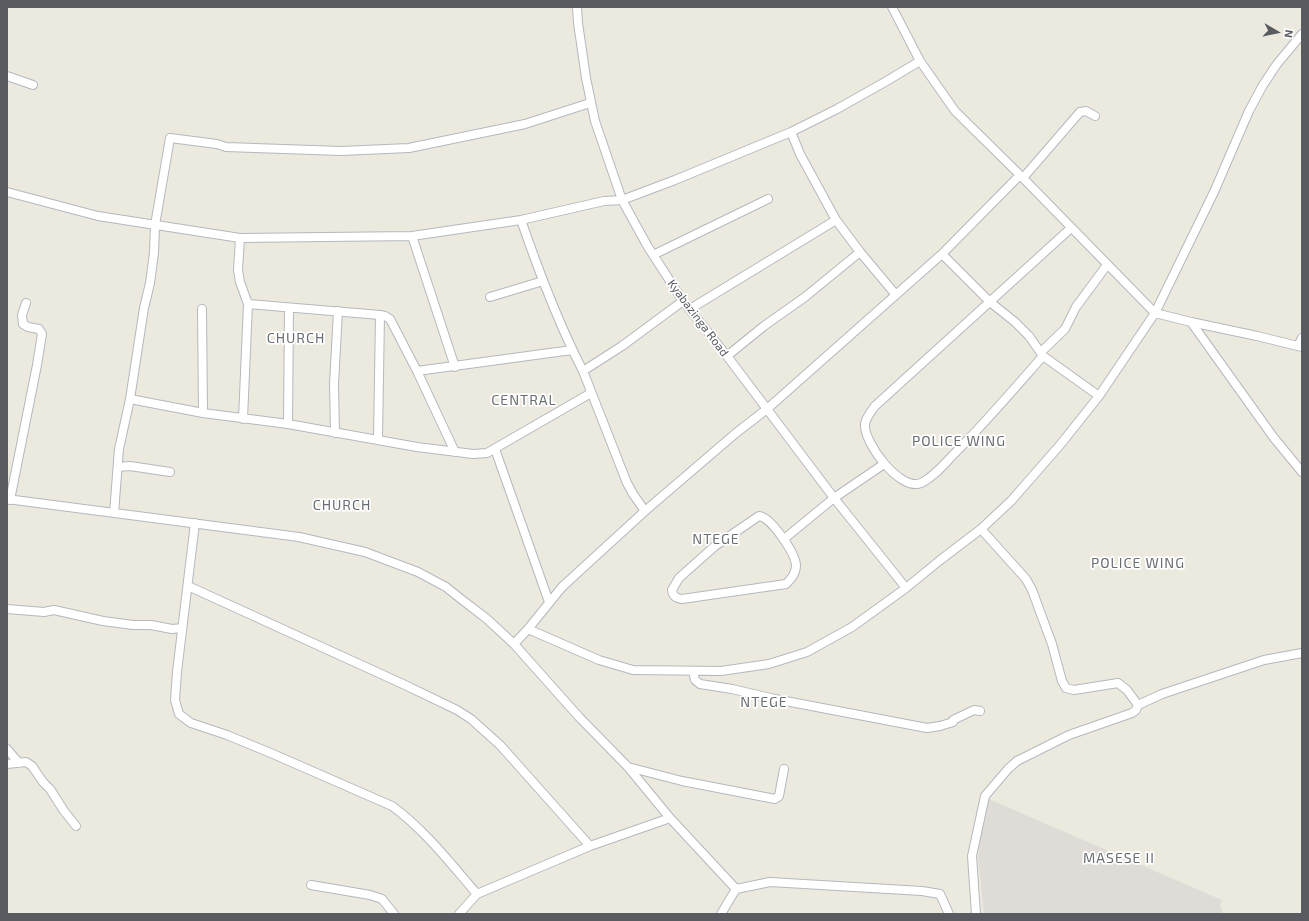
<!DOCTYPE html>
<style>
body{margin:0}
#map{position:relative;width:1309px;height:921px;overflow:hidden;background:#ece9df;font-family:"Exo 2",sans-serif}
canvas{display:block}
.frame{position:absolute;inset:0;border:8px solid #585c61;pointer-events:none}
.north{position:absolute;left:1257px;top:12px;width:40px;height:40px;-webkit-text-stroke:3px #fff;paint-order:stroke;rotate:99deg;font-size:11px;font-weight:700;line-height:16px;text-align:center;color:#585c61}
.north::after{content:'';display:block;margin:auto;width:14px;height:18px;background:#585c61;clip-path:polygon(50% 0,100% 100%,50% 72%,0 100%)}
</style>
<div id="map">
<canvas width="1309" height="921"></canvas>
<div class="frame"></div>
<div class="north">N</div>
</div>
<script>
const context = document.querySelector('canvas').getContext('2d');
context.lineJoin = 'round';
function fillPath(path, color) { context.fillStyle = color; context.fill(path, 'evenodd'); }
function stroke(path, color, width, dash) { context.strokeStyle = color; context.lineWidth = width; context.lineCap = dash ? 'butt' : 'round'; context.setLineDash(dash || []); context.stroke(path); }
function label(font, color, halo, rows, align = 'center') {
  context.font = font + ' "Exo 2",sans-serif'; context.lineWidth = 3.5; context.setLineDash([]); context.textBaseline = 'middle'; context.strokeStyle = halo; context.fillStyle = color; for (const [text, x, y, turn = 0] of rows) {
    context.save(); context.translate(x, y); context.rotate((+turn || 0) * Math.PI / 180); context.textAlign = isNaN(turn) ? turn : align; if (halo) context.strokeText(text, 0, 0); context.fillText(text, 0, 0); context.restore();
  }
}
const industrial = new Path2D(`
 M984 797 1222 900 1220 906 1223 914H984L978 858Z`);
const minor = new Path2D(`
 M577 7 578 23 586 78 595 121 622 200 648 247 683 301 727 356 834 498 906 588
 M892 7 920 61 955 111 1020 175 1155 313 1191 322 1257 336 1302 347
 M7 76 33 85
 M791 132 800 154 836 220 860 252 896 295
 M1023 178 1080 112 1086 111 1095 116
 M7 192 98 216 240 238 412 236 521 220 604 201 622 200 675 180 791 132 837 109 885 82 920 61
 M521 220C539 272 558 323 583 371
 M412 236 455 367
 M240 238 238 270 240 282 248 304 380 315 385 316 390 319 417 371 455 452
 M942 254 990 302 1015 322 1029 336 1043 356 1099 396
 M653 255 768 199
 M490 297 543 281
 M202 309 203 413
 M690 309 836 220
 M1191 322 1274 438 1302 472
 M1298 346 1302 338
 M1041 352 1065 329 1076 307 1107 265
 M727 356 764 326 805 297 860 252
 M1043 356C1014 389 986 422 955 453 945 463 934 477 921 483 900 492 863 442 865 424 866 417 871 412 875 406L1071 228
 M417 371 572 350
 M130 399 203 413 288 424 417 447 473 454 487 453 591 393
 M243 419 248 304
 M288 424 289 308
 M335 433 334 384 338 311
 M378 439 380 315
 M495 449 549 602
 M118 467 130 466 170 472
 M7 499 299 537 365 552 418 572 446 587 461 599 487 619 514 644 579 717 628 767 670 818 736 889 721 914
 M10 500 37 365 42 334 39 329 28 327 23 324 22 315 26 303
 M645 511 633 494 627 483 583 371 622 346 683 301
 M114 513 119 449 130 399 144 308 150 283 154 253 155 225 170 138 217 144 226 147 341 151 409 148 525 124 590 103
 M759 516C771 517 795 553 796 565 796 573 792 578 786 584L682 599C675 598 673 596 672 590L679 578 715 546Z
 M195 523 177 672 175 700 179 714 191 723 227 735 273 754 392 806C425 830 450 863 477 894
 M981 529 1026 579 1032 590 1052 644 1062 681 1066 688 1074 690 1118 683 1127 690 1138 705 1162 694 1264 660 1302 653
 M784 539 834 498 884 464
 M188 586 405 685 457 710 471 719 500 745 590 846
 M7 609 44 612 54 610 103 621 133 625H151L172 629 182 628
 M528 629 599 660 633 670 721 671 769 664 807 652 852 627 906 588 939 561 981 529 1011 501 1060 445 1099 396 1155 313 1214 192 1249 111 1263 85 1277 64 1302 34
 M514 644 528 629 562 587 645 511 736 433 767 409 942 254 1020 175
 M693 671 695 680 700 684 732 689 775 699 927 728 940 726 953 722V720L974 710 980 711
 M7 749 19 763
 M7 764 26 762 32 766 43 782 50 789 64 811 76 826
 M628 767 682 781 775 799 779 796 784 769
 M311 885 370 895 382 899 394 914
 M736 889 770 882 922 891 940 894 949 914
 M459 914 477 894 590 846 670 818
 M976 914 972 856 985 796 1008 769 1017 761 1069 735 1132 713 1136 710 1138 705`);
const streetNames = [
 ["Kyabazinga Road",698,318,53]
];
const quarterNames = [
 ["CHURCH",296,338],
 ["CENTRAL",524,400],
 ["POLICE WING",959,441],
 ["CHURCH",342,505],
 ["NTEGE",716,539],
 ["POLICE WING",1138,563],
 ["NTEGE",764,702],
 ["MASESE II",1119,858]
];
fillPath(industrial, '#dfdcd7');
stroke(minor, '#b5b8bd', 10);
stroke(minor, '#fff', 8);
label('12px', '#585c61', '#fff', streetNames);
context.letterSpacing = '1px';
label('14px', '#696e73', '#fff', quarterNames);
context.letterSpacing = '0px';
</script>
